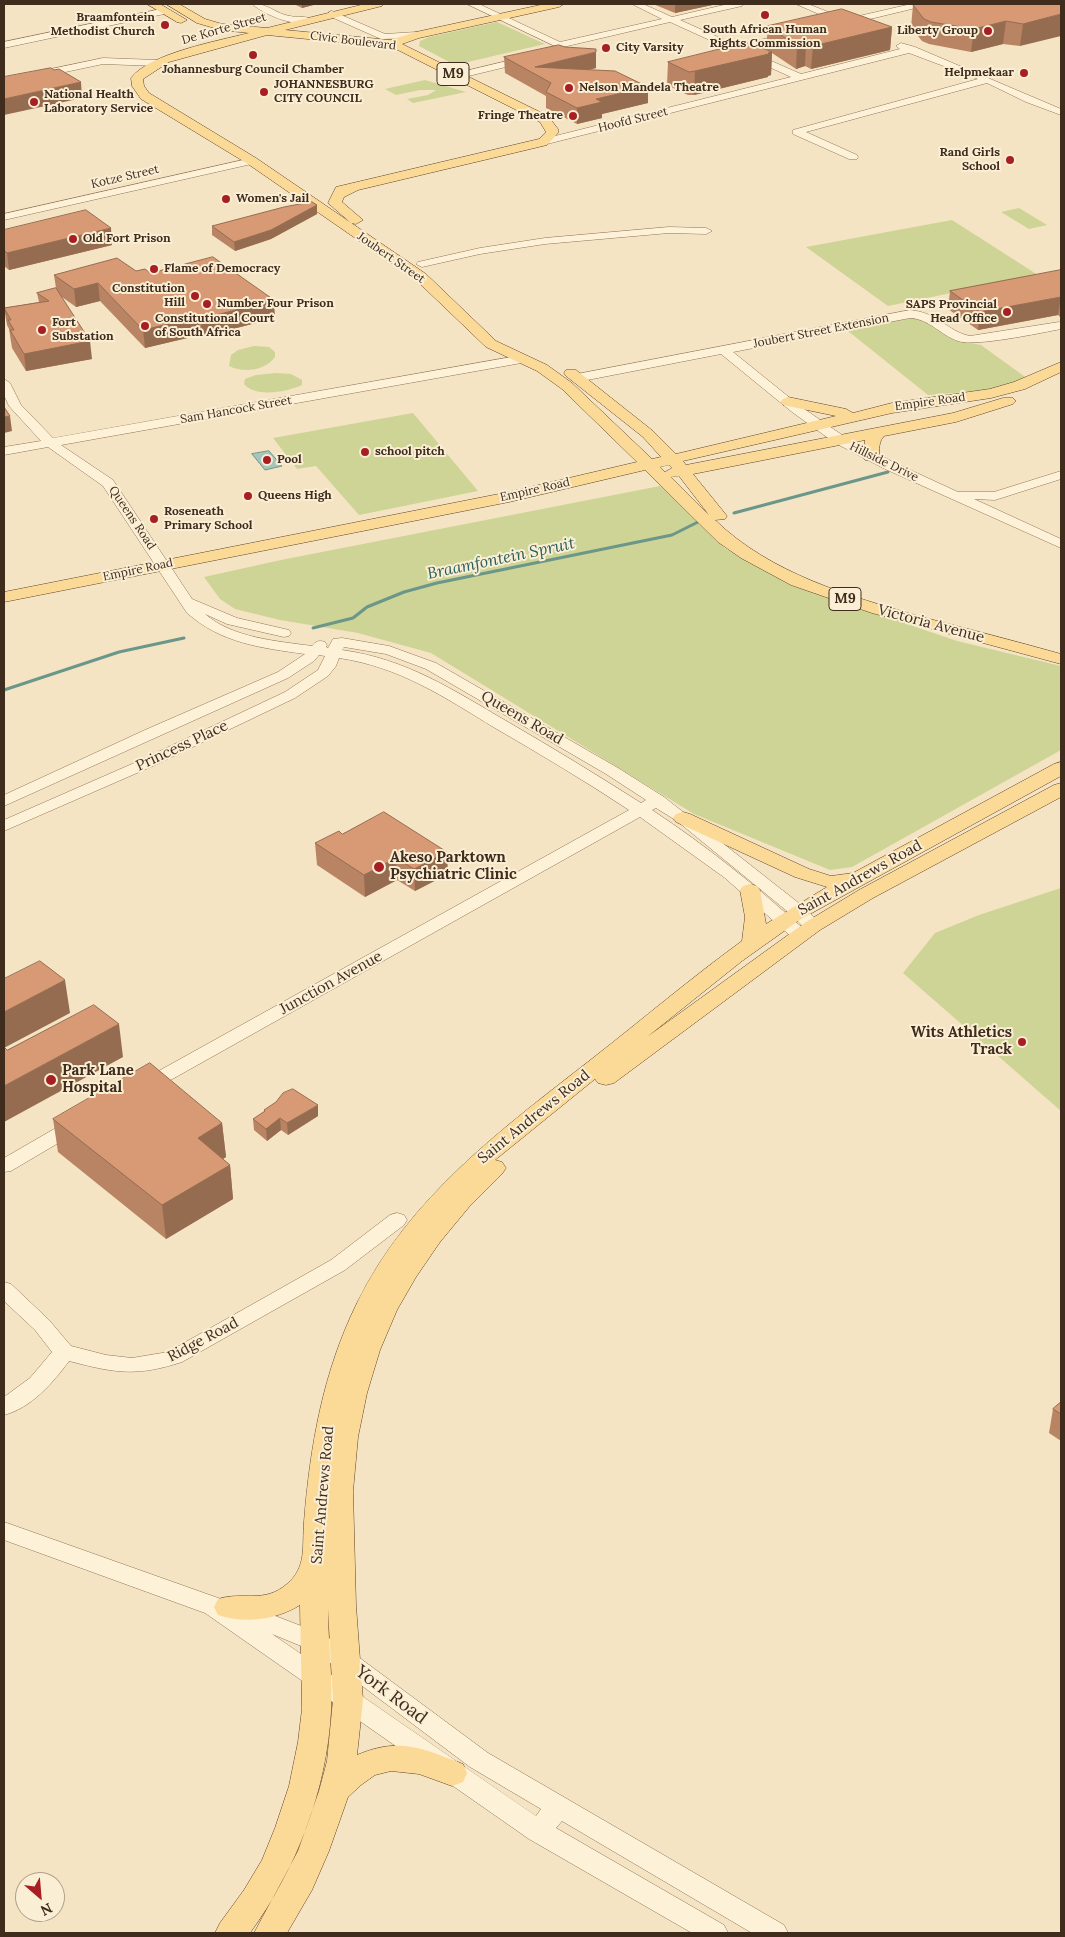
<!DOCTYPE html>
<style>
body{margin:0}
#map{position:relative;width:1065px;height:1937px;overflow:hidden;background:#f4e4c3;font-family:Lora,serif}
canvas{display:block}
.frame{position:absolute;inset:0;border:5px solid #3f2c1d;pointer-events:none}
.north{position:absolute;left:15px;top:1872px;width:50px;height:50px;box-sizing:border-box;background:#faeed4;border:1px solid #afa08b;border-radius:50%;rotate:153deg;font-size:14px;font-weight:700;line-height:20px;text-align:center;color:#3f2c1d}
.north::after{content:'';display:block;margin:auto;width:18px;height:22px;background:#a81f23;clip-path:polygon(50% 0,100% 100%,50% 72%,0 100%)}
</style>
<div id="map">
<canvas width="1065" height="1937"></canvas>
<div class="frame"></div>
<div class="north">N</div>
</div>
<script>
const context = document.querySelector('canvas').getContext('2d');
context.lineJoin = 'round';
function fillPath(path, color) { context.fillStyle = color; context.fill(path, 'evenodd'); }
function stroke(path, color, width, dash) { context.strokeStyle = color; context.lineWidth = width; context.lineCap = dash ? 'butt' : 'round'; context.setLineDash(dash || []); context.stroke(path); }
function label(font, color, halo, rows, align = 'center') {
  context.font = font + ' Lora,serif'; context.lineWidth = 4; context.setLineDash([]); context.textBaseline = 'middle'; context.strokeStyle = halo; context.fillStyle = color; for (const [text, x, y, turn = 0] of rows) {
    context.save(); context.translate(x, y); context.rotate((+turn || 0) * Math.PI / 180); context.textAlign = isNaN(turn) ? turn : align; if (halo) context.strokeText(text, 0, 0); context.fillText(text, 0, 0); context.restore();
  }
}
const green = new Path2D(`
 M497 22 545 44 455 65 419 46 420 41 429 37Z
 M425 80 466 92 413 103 407 99 428 95 436 90H420L396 95 385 89Z
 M1019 208 1047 225 1029 229 1001 212Z
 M952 220 1038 275 888 306 806 247Z
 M907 316H919L956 340 981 345 1028 379 990 390 928 395 848 331Z
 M254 346 269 347 275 352V357C265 371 243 373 229 366L231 355 238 350Z
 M276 373 291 374 302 380V385C287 392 256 398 244 384L245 379 256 375Z
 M413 413 478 491 359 515 316 466 297 469 273 438Z
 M660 486 726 549 816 593 957 641 1061 666V750L852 867 830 870 694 814 431 653 358 633 280 620 235 609 220 599 204 577 281 560Z
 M1061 888V1111L903 973 935 933 979 915Z`);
const water = new Path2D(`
 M269 451 282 466 265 470 252 454Z`);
const stream = new Path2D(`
 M734 513 888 472
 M313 628 353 618 367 607 404 592 437 583 672 535 698 522
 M4 690 119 652 184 638`);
const minor = new Path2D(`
 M252 4C269 3 275 14 290 16 297 18 306 15 313 20 299 30 263 14 252 4Z
 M467 4H479L560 42 662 19 632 4H643L672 17 728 4H743L742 6 680 20 736 45 792 33V37L744 49 801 74 900 49 896 46 901 43 915 47 1061 109V115L1026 102 987 83 806 132 857 155 858 157 857 159H849L793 134V130L978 79 909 53 543 145 538 142 539 140 791 77 670 22 559 48Z
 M796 4H808L846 19 911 4H926L924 6 841 26 838 25 837 22Z
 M166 8 171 11 169 13 4 48V42Z
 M332 11 385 34 416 32 421 35 416 38 381 39 329 16V12Z
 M103 58 157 60 162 63 157 66 103 64 4 85V79Z
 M507 61 510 62V66L456 79 451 76 453 74Z
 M252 158 257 161 256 163 4 220V214Z
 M669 227 706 228 712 231 706 234 669 233 545 244 480 254 422 267 416 264 418 262 480 248 545 238Z
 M910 310C940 313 946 331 970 336L1059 322 1061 323V329C1040 333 975 347 958 341 940 335 930 319 910 318L733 352 800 406 845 437 895 463 958 492H994L1061 471V479L995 500 974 499 1061 539V548L885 469 835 443 792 412 721 354 577 382 571 378 577 374Z
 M523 355 529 359 527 362 61 445 113 480 192 599 237 618 289 630 291 633 289 636 284 637 227 624 205 614C233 638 276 641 312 646 316 641 319 640 325 642L327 645 326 647 328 648 333 639 342 638 389 646 436 663 618 768 664 797 805 908 822 926 819 930C807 933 801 924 793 916L677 821 656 808 652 810C707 846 757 887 806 931L809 935 806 939 800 940 794 939 725 878 640 817 151 1091 144 1093 137 1091 135 1087 137 1083 629 810C585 781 540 754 495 728 444 697 400 667 339 658L336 666 328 676 295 698 153 766 4 831V820L141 760 285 692 318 670 325 656 319 655 314 661 288 678 4 806V795L145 730 278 672 305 654C261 648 221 643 187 613L103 486 48 447 4 455V447L41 441 9 406 4 395V379L10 383 21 405 53 438ZM344 647 386 654 426 669 606 774 646 800 641 803C597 775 553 748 508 722 453 690 407 659 342 650Z
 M75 1119 82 1121 84 1125 82 1129 11 1171 4 1172V1158L68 1121Z
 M397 1213 404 1215 407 1220 404 1225 345 1270 182 1362C136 1377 115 1373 69 1361 53 1383 31 1408 4 1415V1397L30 1378 52 1352 35 1330 4 1301V1282L11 1284 49 1320 71 1346 106 1355 132 1358 168 1352 331 1260 390 1215Z
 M4 1522 221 1599 230 1606 239 1602 322 1634 353 1653 488 1753 784 1925 788 1933H752L562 1821 556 1828 724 1925 728 1933H692L529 1839 205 1613 4 1540ZM272 1634 306 1648 337 1667 470 1767 541 1809 536 1816Z`);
const major = new Path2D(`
 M147 4H160L187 20 181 23 177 22Z
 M166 4H179L205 19 222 24 267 28 365 4H383L382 6 285 30 390 40 416 32 545 4H564L559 7 419 38 402 44 548 116 558 129V133L547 145 358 190 344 197 342 202 363 220 356 224 351 223 328 203 336 187 539 139 546 132 540 122 398 50 389 47 267 35 169 62 143 79 144 86 149 93 256 158 426 274 496 341 547 365 572 383 652 459 661 457 643 437 566 376 564 373 566 370H576L653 431 676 454 836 416 783 405 780 402 783 399 788 397 846 409 853 413 892 403 990 389 1014 382 1061 362V372L1025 389 991 398 892 413 683 461 686 465 953 413 1003 398H1013L1016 401 1013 404 956 422 884 436C876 445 882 452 877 460H865L863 457 865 440 693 474 727 516 725 519 715 520C771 574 849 596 922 617 968 629 1015 641 1061 654V664L872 613 791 585 741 558 718 542 645 470 509 502 4 602V592L509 492 637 462 562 389 537 371 486 347 416 280 248 164 141 99 132 86 131 78C150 53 218 41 249 33L221 30 197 23ZM669 465 672 468 665 472 660 467ZM679 476 709 515 671 477Z
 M1061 762V776L801 919 742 961 647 1037 806 922 859 890 1054 785 1061 783V797L873 898 820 930 614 1083 606 1085 598 1083 595 1079 495 1160 502 1162 506 1168 502 1174 469 1207 440 1242 416 1277 397 1310 380 1350 367 1393 358 1437 353 1491 356 1606 363 1700 357 1755C399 1737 422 1748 463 1764L467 1773 463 1782 452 1786 419 1774 391 1771 375 1775 361 1785 348 1797 329 1851 312 1890 287 1933H254L298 1851 319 1791 327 1761 333 1700 328 1609C328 1643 333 1677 331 1711 327 1790 296 1870 250 1933H215L220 1923 244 1890 262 1860 275 1828 289 1786 298 1742 302 1709 300 1605C276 1620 244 1624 218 1615L214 1607 218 1599C243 1591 264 1604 287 1584 307 1567 302 1547 304 1522 310 1446 323 1372 357 1303 409 1197 502 1129 593 1058 643 1019 691 978 742 941L745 917 740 890 743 886 750 884 757 886 760 890 766 924 827 887 795 877 676 822 673 818 676 814 683 812 690 814 809 869 831 876 853 873 1054 764Z`);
const wall = new Path2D(`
 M294 4H317L302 8Z
 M653 4H717L675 13Z
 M1061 4 1020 46 1003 44 971 52 929 44 922 41 911 27 913 5Z
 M768 26 892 27 890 50 811 69 805 66 796 69 772 53 771 75 768 76V77L694 95H688L667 85 668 62 769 51 766 49Z
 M504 57 596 68 589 70 648 103 602 114V118L577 124 546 108V96L505 73Z
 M317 205V214L271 239 235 251 212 235V226Z
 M4 230 112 245 9 270 4 266Z
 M1061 270V316L1060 317 1058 315 978 330 948 309 950 291Z
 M136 271 150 273 275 318 202 337 200 335 145 348 100 301 76 307 62 297 92 359 26 371 12 348 9 329 7 325 4 308 39 302 37 293 56 288 54 275Z
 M342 834 448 874 415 891 397 880 365 897 317 865 315 843Z
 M264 1110 318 1116 288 1135 281 1130 267 1141 254 1130 253 1119 264 1112Z
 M53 1119 222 1123 226 1157 223 1159 230 1165 233 1199 166 1239 58 1152Z
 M1061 1402V1441L1049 1433 1053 1409Z`);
const shadedWall = new Path2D(`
 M302 4H317L302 8Z
 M675 4H717L675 13Z
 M1061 14V36L1020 46 1023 24Z
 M1006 21 1003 44 971 52 974 29Z
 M892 27 890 50 811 69 813 46Z
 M806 44 805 66 796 69 797 46Z
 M596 52V68L546 80 535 67Z
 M772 52 771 75 768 76V77L694 95 695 71Z
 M81 82 82 98 4 115V99Z
 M648 87V103L602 114V118L577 124V108L596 99Z
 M317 205V214L271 239 235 251 234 242Z
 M111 228 112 245 9 270 7 253Z
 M98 283 100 301 76 307 74 289Z
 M1061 297 1058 315 978 330 980 312Z
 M274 300 275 318 202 337 201 319Z
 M199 317 200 335 145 348 143 330Z
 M90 341 92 359 26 371 24 354Z
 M10 416 12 431 4 433V417Z
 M447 852 448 874 415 891 414 869Z
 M396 858 397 880 365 897 364 875Z
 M65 980 70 1013 4 1048V1012Z
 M119 1024 123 1057 4 1122V1086Z
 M318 1105V1116L288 1135 287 1123Z
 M280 1118 281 1130 267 1141 266 1129Z
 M222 1123 226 1157 201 1172 198 1138Z
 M230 1165 233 1199 166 1239 162 1205Z`);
const building = new Path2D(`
 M917 4H1061V14L1023 24 1006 21 974 29 931 22 924 19 913 5Z
 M842 9 892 27 813 46 806 44 797 46 768 26Z
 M744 43H750L772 52 768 53 769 54 695 71 689 72 668 62Z
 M559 45 565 47 596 49V52L535 67 615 71 648 87 596 99 602 102 577 108 546 92 551 83 504 57Z
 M51 68 54 70 59 69 81 82 4 99V77Z
 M312 202 317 205 271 230 234 242 212 226 284 207Z
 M86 210 111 228 7 253 4 250V230Z
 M213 257 274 300 201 319 199 317 143 330 98 283 74 289 54 275 117 258 136 271 145 269 150 273Z
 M1061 270V297L980 312 950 291Z
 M56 288 90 341 24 354 10 330H14L8 320H11L4 308 49 301 37 293Z
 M4 407 10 416 4 417Z
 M384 812 447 852 414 869 396 858 364 875 315 843 339 831 342 834Z
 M40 961 65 980 4 1012V979Z
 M94 1005 119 1024 4 1086V1047L7 1050Z
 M150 1063 222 1123 198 1138 230 1165 162 1205 53 1119Z
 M293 1089 318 1105 287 1123 280 1118 266 1129 253 1119 265 1111 264 1110 276 1102 283 1093Z
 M1061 1402V1414L1053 1409Z`);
const markers = [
 [765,15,5,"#a81f23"],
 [165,25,5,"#a81f23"],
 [988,31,5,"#a81f23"],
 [606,48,5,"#a81f23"],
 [253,55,5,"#a81f23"],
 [1024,73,5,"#a81f23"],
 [569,88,5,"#a81f23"],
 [264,92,5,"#a81f23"],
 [34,102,5,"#a81f23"],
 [573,116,5,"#a81f23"],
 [1010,160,5,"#a81f23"],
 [226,199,5,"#a81f23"],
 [73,239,5,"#a81f23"],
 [154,269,5,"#a81f23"],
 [195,296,5,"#a81f23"],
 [207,304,5,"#a81f23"],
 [1007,312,5,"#a81f23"],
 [145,326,5,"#a81f23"],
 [42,330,5,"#a81f23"],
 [365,452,5,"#a81f23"],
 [267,460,5,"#a81f23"],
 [248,496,5,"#a81f23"],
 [154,519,5,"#a81f23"],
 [379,867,6,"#a81f23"],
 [1022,1042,5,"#a81f23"],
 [51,1080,6,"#a81f23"]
];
const farPoinames = [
 ["Braamfontein",155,18,"right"],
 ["Methodist Church",155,32,"right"],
 ["South African Human",765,30,"center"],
 ["Rights Commission",765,44,"center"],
 ["Liberty Group",978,31,"right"],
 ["City Varsity",616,48],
 ["Johannesburg Council Chamber",253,70,"center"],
 ["Helpmekaar",1014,73,"right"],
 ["JOHANNESBURG",274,85],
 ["CITY COUNCIL",274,99],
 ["Nelson Mandela Theatre",579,88],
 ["National Health",44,95],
 ["Laboratory Service",44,109],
 ["Fringe Theatre",563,116,"right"],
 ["Rand Girls",1000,153,"right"],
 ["School",1000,167,"right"],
 ["Women's Jail",236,199],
 ["Old Fort Prison",83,239],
 ["Flame of Democracy",164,269],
 ["Constitution",185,289,"right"],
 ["Hill",185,303,"right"],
 ["Number Four Prison",217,304],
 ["SAPS Provincial",997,305,"right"],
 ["Head Office",997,319,"right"],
 ["Constitutional Court",155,319],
 ["of South Africa",155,333],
 ["Fort",52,323],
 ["Substation",52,337],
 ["school pitch",375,452],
 ["Pool",277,460],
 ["Queens High",258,496],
 ["Roseneath",164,512],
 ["Primary School",164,526]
];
const farStreetnames = [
 ["De Korte Street",224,29,-16],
 ["Civic Boulevard",353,41,7],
 ["Hoofd Street",633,120,-14],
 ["Kotze Street",125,177,-13],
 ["Joubert Street",391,258,35],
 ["Joubert Street Extension",821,331,-11],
 ["Empire Road",930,402,-8],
 ["Sam Hancock Street",236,410,-10],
 ["Hillside Drive",884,462,26],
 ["Empire Road",535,490,-13],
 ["Queens Road",132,518,56],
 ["Empire Road",138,570,-12]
];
const shields = [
 [453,74,32],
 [845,599,32]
];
const shieldNames = [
 ["M9",453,74],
 ["M9",845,599]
];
const streetNames = [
 ["Victoria Avenue",931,624,15],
 ["Queens Road",522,718,30],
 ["Princess Place",182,746,-25],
 ["Saint Andrews Road",860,878,-29],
 ["Junction Avenue",331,983,-29],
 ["Saint Andrews Road",534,1117,-39],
 ["Ridge Road",203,1340,-28],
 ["Saint Andrews Road",323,1495,-85]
];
const poiNames = [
 ["Akeso Parktown",390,858],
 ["Psychiatric Clinic",390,875],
 ["Wits Athletics",1012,1033,"right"],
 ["Track",1012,1050,"right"],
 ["Park Lane",62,1071],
 ["Hospital",62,1088]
];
const waterNames = [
 ["Braamfontein Spruit",501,559,-12]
];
const nearStreetnames = [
 ["York Road",391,1695,37]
];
fillPath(green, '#ced495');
fillPath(water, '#a6c6bc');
stroke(water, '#6b968a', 1);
stroke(stream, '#6b968a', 3);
stroke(minor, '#917457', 1);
stroke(major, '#5e422b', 1);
fillPath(minor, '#fdf1d8');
fillPath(major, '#fbd997');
fillPath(wall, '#b98464');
fillPath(shadedWall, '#966c51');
fillPath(building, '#d79a74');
stroke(building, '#966c51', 1);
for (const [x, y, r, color] of markers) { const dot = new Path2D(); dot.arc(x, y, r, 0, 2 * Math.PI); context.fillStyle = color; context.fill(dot); stroke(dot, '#faeed4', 2); }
label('bold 12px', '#3f2c1d', '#faeed4', farPoinames, 'left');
label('12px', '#3f2c1d', '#faeed4', farStreetnames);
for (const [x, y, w] of shields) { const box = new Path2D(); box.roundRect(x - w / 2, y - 11.5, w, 23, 4); context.fillStyle = '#faeed4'; context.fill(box); stroke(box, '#3f2c1d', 1); }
label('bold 14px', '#3f2c1d', null, shieldNames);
label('15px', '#3f2c1d', '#faeed4', streetNames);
label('bold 15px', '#3f2c1d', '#faeed4', poiNames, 'left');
label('italic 16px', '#2a605b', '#faeed4', waterNames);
label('18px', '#3f2c1d', '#faeed4', nearStreetnames);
</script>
